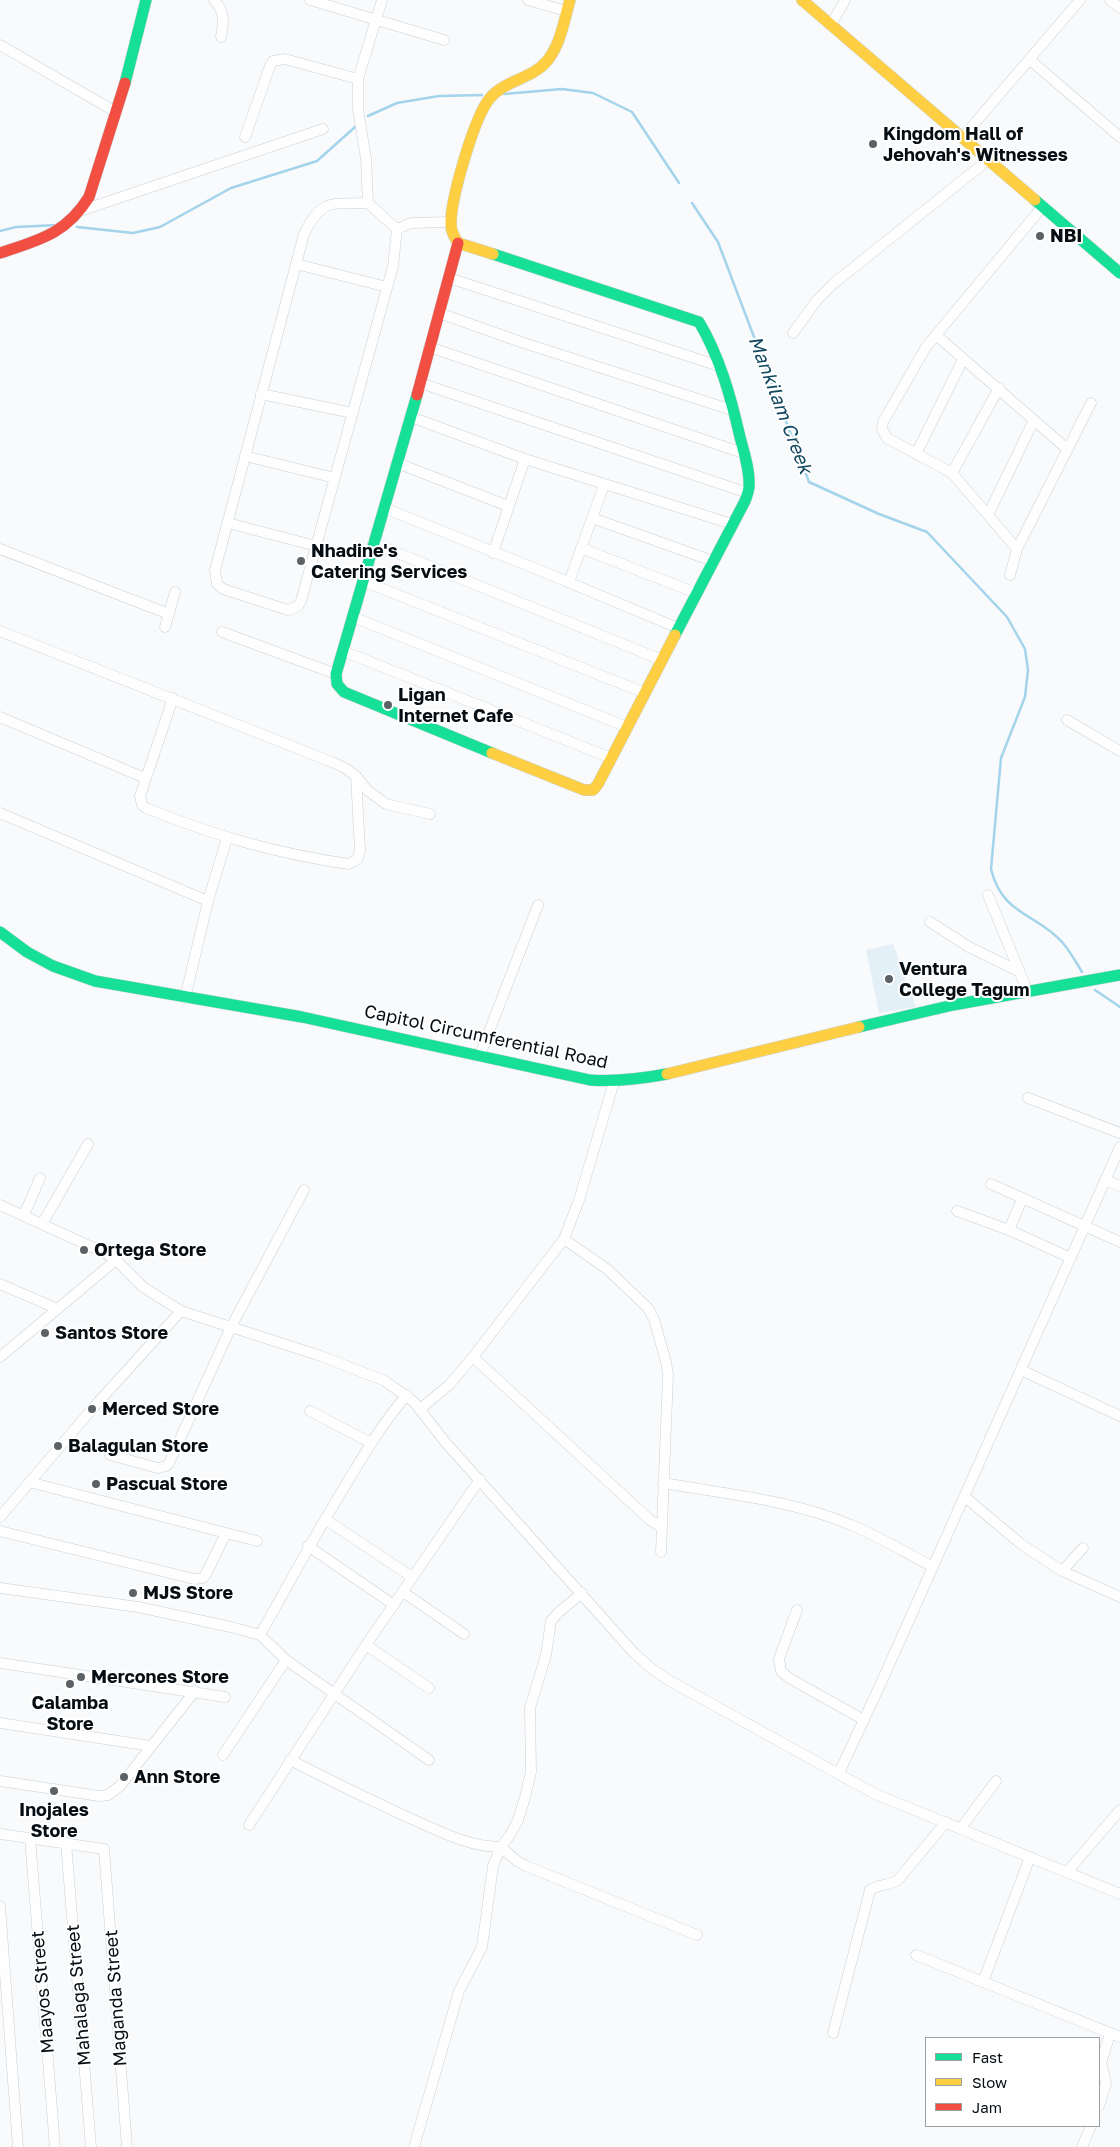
<!DOCTYPE html>
<style>
body{margin:0}
#map{position:relative;width:1120px;height:2147px;overflow:hidden;background:#f8fafc;font-family:"Golos Text",sans-serif}
canvas{display:block}
.legend{position:absolute;left:925px;top:2037px;width:175px;height:90px;box-sizing:border-box;background:#fff;border:1px solid #9b9fa1;margin:0;padding:6px 9px;list-style:none;font-size:15px;color:#060e13}
.legend li{display:flex;align-items:center;gap:10px;height:25px}
.legend b{width:25px;border:1px solid #9b9fa1}
</style>
<div id="map">
<canvas width="1120" height="2147"></canvas>
<ul class="legend">
<li><b style="height:6px;background:#16e098"></b>Fast</li>
<li><b style="height:6px;background:#ffcf43"></b>Slow</li>
<li><b style="height:6px;background:#f24e42"></b>Jam</li>
</ul>
</div>
<script>
const context = document.querySelector('canvas').getContext('2d');
context.lineJoin = 'round';
function fillPath(path, color) { context.fillStyle = color; context.fill(path, 'evenodd'); }
function stroke(path, color, width, dash) { context.strokeStyle = color; context.lineWidth = width; context.lineCap = dash ? 'butt' : 'round'; context.setLineDash(dash || []); context.stroke(path); }
function label(font, color, halo, rows, align = 'center') {
  context.font = font + ' "Golos Text",sans-serif'; context.lineWidth = 4; context.setLineDash([]); context.textBaseline = 'middle'; context.strokeStyle = halo; context.fillStyle = color; for (const [text, x, y, turn = 0] of rows) {
    context.save(); context.translate(x, y); context.rotate((+turn || 0) * Math.PI / 180); context.textAlign = isNaN(turn) ? turn : align; if (halo) context.strokeText(text, 0, 0); context.fillText(text, 0, 0); context.restore();
  }
}
const built = new Path2D(`
 M893 944 916 1007 879 1013 866 950Z`);
const stream = new Path2D(`
 M504 94 562 89 593 93 632 112 679 183
 M368 116 397 103 439 96 482 95
 M692 203 718 242 809 482 879 514 927 532 1007 617 1025 649 1028 670 1025 697 1001 758 991 869C1002 915 1036 913 1062 942 1070 951 1076 962 1082 972
 M77 227 133 233 160 227 231 188 317 161 355 127
 M0 231 16 227 58 225
 M1095 990 1120 1007`);
const street = new Path2D(`
 M214 0C225 11 224 23 221 37
 M310 0 444 40
 M382 0 358 79V109L366 159 368 203 397 229
 M528 0 566 11
 M1110 0 1120 8
 M831 25 845 0
 M0 45 116 112
 M1029 59 1120 137
 M245 137 270 66 273 61 285 59 358 79
 M962 138 1080 0
 M368 203C330 204 322 198 304 234L215 570 217 584 223 589 288 610 298 606 301 601 393 266 397 229
 M83 210 323 129
 M397 229 411 223 451 222
 M296 264 387 287
 M449 278 719 366
 M439 313 521 342 732 410
 M793 333 817 300 833 284 988 160
 M936 335 1066 448
 M429 347 743 453
 M420 383 748 493
 M261 394 353 413
 M411 417 525 459 732 524
 M916 454 963 359
 M245 456 335 478
 M397 463 508 506
 M952 473 999 388
 M384 508 539 570 678 628
 M988 515 1034 420
 M592 518 713 561
 M228 523 316 546
 M373 543 662 660
 M581 548 696 593
 M0 549 169 614
 M1017 549 952 473 887 438 882 429 883 422 926 347 1043 206
 M493 553 525 459
 M1010 575 1017 549 1091 403
 M363 581 645 693
 M569 582 604 485
 M353 617 627 727
 M165 627 175 592
 M0 631 332 762 345 768 356 776 367 790 386 804 430 814
 M222 632 336 674
 M343 651 611 758
 M173 698 140 796 142 805 146 808C215 836 275 853 348 864L357 860 360 850 356 776
 M0 717 145 778
 M1067 720 1120 751
 M0 813 208 901
 M988 895 1027 990
 M930 922 969 947 1020 972
 M185 998 208 901 227 838
 M480 1055 538 905
 M1028 1098 1120 1133
 M1105 1180 1120 1186
 M991 1184 1120 1242
 M0 1205 105 1253 116 1260 143 1287 181 1311 321 1356 385 1381 414 1402 446 1443 634 1653 651 1668 670 1681 875 1794 1120 1894
 M957 1211 1009 1230 1071 1258
 M24 1215 40 1178
 M42 1224 88 1144
 M1009 1230 1022 1199
 M564 1239 607 1269 648 1308 654 1319 666 1362 668 1375 661 1552
 M0 1284 58 1309
 M0 1357 116 1260
 M473 1357 650 1520 661 1527
 M1021 1370 1120 1416
 M420 1409 449 1385 473 1357 564 1239 579 1200 614 1082
 M310 1411 371 1443
 M110 1455 158 1468 166 1466 169 1463 231 1327 304 1190
 M29 1482 257 1541
 M663 1483C726 1494 792 1500 851 1525 879 1536 906 1553 933 1567
 M965 1497 1021 1544 1062 1571 1083 1548
 M0 1517 92 1409 181 1311
 M325 1519 412 1577
 M0 1531 194 1579 203 1578 206 1574 226 1533
 M308 1546 394 1605
 M1062 1571 1120 1597
 M0 1588 138 1607 231 1627 260 1635 286 1660 429 1760
 M403 1592 464 1634
 M797 1610 779 1659 781 1671 789 1678 864 1720
 M260 1635C288 1585 315 1535 345 1486 364 1455 382 1423 407 1395
 M366 1645 429 1688
 M0 1663 225 1697
 M0 1723 151 1746
 M223 1755 286 1660
 M290 1760C329 1780 368 1799 407 1817 438 1830 467 1847 501 1847L517 1861 526 1866 697 1935
 M839 1773 882 1681 1120 1147
 M0 1781 99 1796 108 1795 120 1786 195 1691
 M249 1825 366 1645 480 1479
 M961 1828 996 1781
 M0 1834 104 1849 127 2147
 M30 1838 55 2147
 M66 1843 91 2147
 M1067 1872 1120 1810
 M0 1906 18 2147
 M916 1955 1120 2037
 M983 1982 1030 1857
 M833 2033 870 1890C878 1884 889 1886 898 1880L946 1822
 M1099 2106 1106 2083 1101 2063 1110 2034
 M414 2147 459 1991 482 1947 493 1866 501 1847 510 1835 518 1820 524 1801 531 1772 530 1708 546 1655 551 1621 559 1612 582 1593
 M1082 2147 1091 2126`);
const fast = new Path2D(`
 M125 83 146 0
 M1035 200 1120 273
 M493 254 699 322C720 357 731 398 740 437 744 453 750 470 749 486 749 491 747 496 745 501L675 635
 M417 395 336 674 337 684 344 692 492 753
 M0 932 27 952 53 966 95 981 302 1017 590 1080C617 1082 640 1079 667 1074
 M859 1027 953 1005 1120 975`);
const slow = new Path2D(`
 M802 0 1035 200
 M493 254 458 243C455 238 451 232 451 225 450 201 474 117 490 98 505 80 532 79 547 61 561 44 564 20 570 0
 M492 753 584 790H593L598 784 675 635
 M667 1074 859 1027`);
const jam = new Path2D(`
 M0 253C39 240 66 234 89 197L125 83
 M417 395 458 243`);
const markers = [
 [873,144,5,"#5b6165"],
 [1040,236,5,"#5b6165"],
 [301,561,5,"#5b6165"],
 [388,705,5,"#5b6165"],
 [889,979,5,"#5b6165"],
 [84,1250,5,"#5b6165"],
 [45,1333,5,"#5b6165"],
 [92,1409,5,"#5b6165"],
 [58,1446,5,"#5b6165"],
 [96,1484,5,"#5b6165"],
 [133,1593,5,"#5b6165"],
 [81,1677,5,"#5b6165"],
 [70,1684,5,"#5b6165"],
 [124,1777,5,"#5b6165"],
 [54,1791,5,"#5b6165"]
];
const poiNames = [
 ["Kingdom Hall of",883,134],
 ["Jehovah's Witnesses",883,155],
 ["NBI",1050,236],
 ["Nhadine's",311,551],
 ["Catering Services",311,572],
 ["Ligan",398,695],
 ["Internet Cafe",398,716],
 ["Ventura",899,969],
 ["College Tagum",899,990],
 ["Ortega Store",94,1250],
 ["Santos Store",55,1333],
 ["Merced Store",102,1409],
 ["Balagulan Store",68,1446],
 ["Pascual Store",106,1484],
 ["MJS Store",143,1593],
 ["Mercones Store",91,1677],
 ["Calamba",70,1703,"center"],
 ["Store",70,1724,"center"],
 ["Ann Store",134,1777],
 ["Inojales",54,1810,"center"],
 ["Store",54,1831,"center"]
];
const streetNames = [
 ["Capitol Circumferential Road",486,1037,12],
 ["Maayos Street",43,1992,-95],
 ["Mahalaga Street",79,1995,-95],
 ["Maganda Street",116,1998,-94]
];
const waterNames = [
 ["Mankilam Creek",780,405,69]
];
fillPath(built, '#e4f0f7');
stroke(stream, '#a3d4eb', 2.5);
stroke(street, '#cad0d3', 11);
stroke(fast, '#cad0d3', 12);
stroke(slow, '#cad0d3', 12);
stroke(jam, '#cad0d3', 12);
stroke(street, '#fefeff', 10);
stroke(fast, '#16e098', 11);
stroke(slow, '#ffcf43', 11);
stroke(jam, '#f24e42', 11);
for (const [x, y, r, color] of markers) { const dot = new Path2D(); dot.arc(x, y, r, 0, 2 * Math.PI); context.fillStyle = color; context.fill(dot); stroke(dot, '#fff', 2); }
label('bold 18px', '#060e13', '#fff', poiNames, 'left');
label('18px', '#060e13', '#fff', streetNames);
label('italic 19px', '#114960', '#fff', waterNames);
</script>
